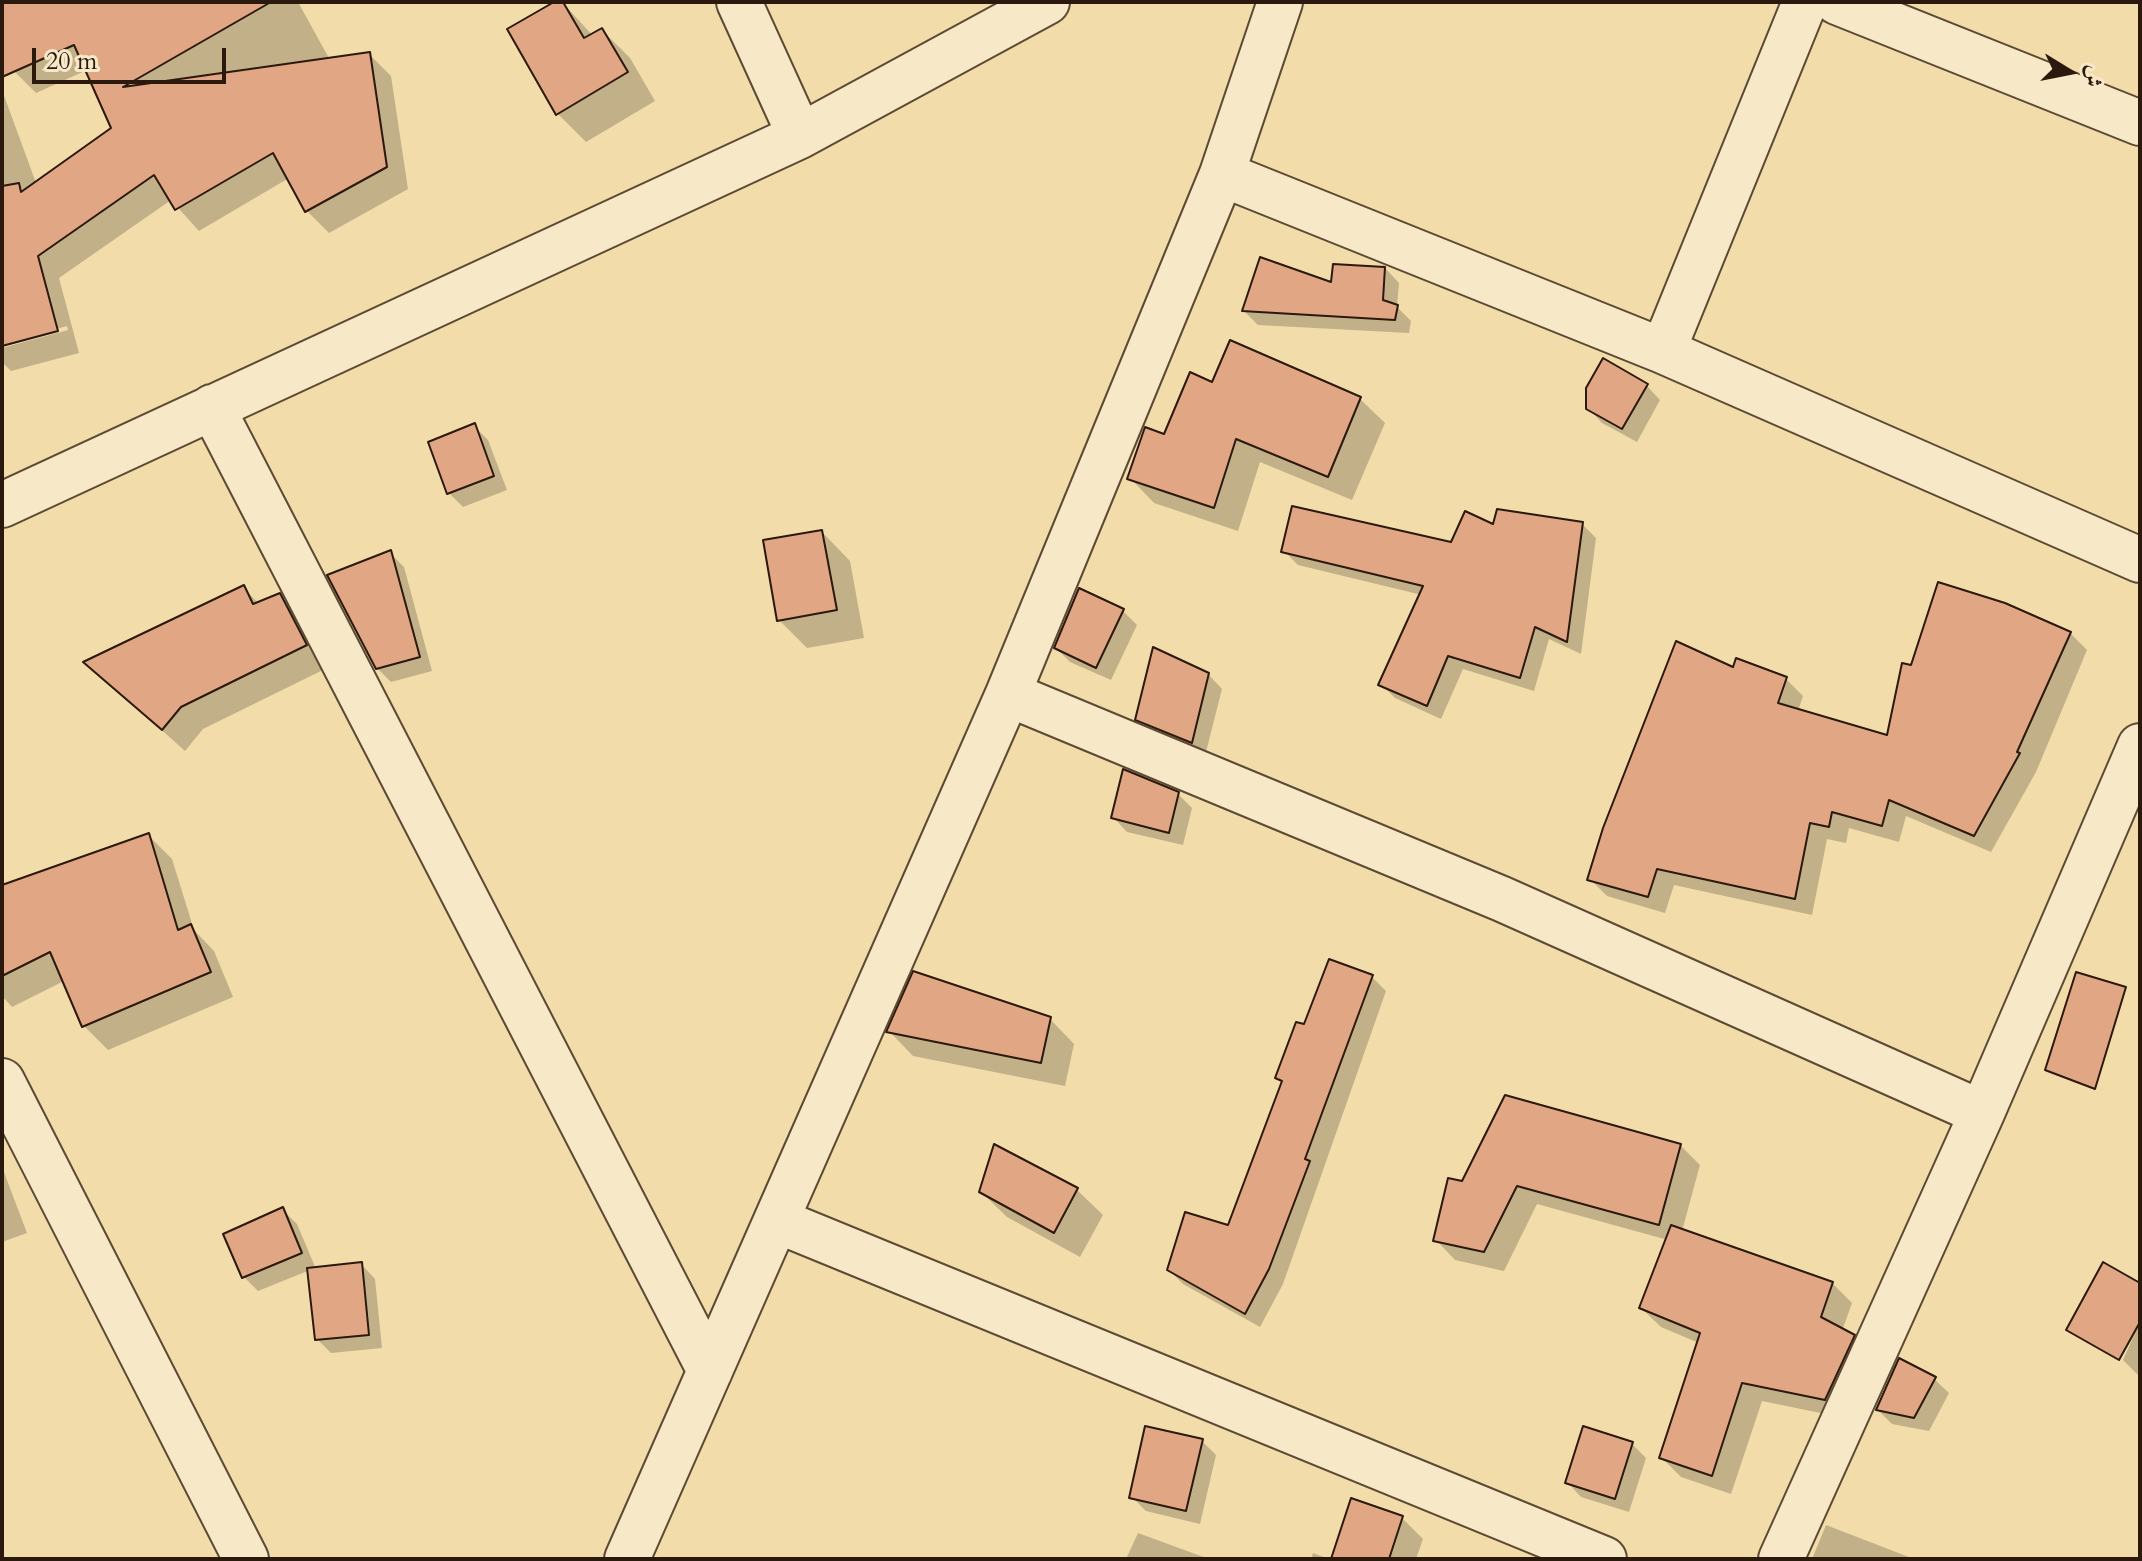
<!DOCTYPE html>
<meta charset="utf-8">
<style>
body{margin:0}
#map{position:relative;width:2142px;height:1561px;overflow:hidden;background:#f2dcaa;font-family:Cardo,Amiri,serif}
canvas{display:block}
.frame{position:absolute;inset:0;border:4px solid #2b190e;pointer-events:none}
.north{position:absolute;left:2030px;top:32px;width:80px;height:80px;-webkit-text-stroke:6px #f7e8c8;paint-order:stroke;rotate:100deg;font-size:22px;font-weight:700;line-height:32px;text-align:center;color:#2b190e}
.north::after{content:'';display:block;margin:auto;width:28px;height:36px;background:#2b190e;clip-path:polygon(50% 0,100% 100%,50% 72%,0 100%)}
.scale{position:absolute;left:32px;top:48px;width:194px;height:36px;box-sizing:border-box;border:4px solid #2b190e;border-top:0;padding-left:10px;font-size:24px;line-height:28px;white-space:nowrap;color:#2b190e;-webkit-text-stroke:6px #f7e8c8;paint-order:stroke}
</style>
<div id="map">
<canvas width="2142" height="1561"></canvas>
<div class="frame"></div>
<div class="north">ش</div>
<div class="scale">20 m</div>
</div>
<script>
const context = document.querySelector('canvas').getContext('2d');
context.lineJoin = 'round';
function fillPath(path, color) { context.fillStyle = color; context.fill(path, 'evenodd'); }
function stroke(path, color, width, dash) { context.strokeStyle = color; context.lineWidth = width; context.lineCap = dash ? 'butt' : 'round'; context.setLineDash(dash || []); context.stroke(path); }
const shadow = new Path2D(`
 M16 2H298L330 60 369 54 391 76 408 189 329 233 307 211 289 178 199 231 171 200 59 278 79 353 11 371 2 362V348L68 330 67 326 2 344V90L36 183 113 128 87 70 36 93 14 71 2 44V7Z
 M558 2H562L593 36 602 30 630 58 655 101 586 142 558 114Z
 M1385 268 1399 283 1397 307 1411 321 1409 333 1258 325 1244 311Z
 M1231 343 1360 399 1385 423 1352 500 1260 462 1238 531 1154 503 1130 478 1213 384Z
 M1646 385 1660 400 1637 442 1602 423 1588 408Z
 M474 426 488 440 507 490 463 507 449 493Z
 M1582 524 1596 538 1581 654 1549 639 1534 691 1463 669 1441 719 1395 698 1381 684 1422 595 1298 565 1284 551 1453 545 1494 527Z
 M822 532 850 561 864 638 807 648 779 620Z
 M390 553 404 567 432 671 391 682 377 668Z
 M244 588 259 604 280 596 302 618 327 668 203 729 185 751 87 663Z
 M1123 611 1137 625 1111 680 1070 662 1056 648Z
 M2070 633 2087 650 2036 772 1991 852 1906 816 1899 842 1849 828 1846 843 1827 839 1812 915 1674 885 1665 913 1607 896 1590 879 1734 670 1786 679 1803 696 1798 711 1889 737 1912 667Z
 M1208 674 1222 689 1205 756 1152 733 1138 719Z
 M1178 794 1192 808 1183 845 1127 832 1113 817Z
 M148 835 172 859 194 930 214 951 233 997 108 1050 84 1026 64 981 12 1007 2 996V886Z
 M1372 977 1386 991 1283 1284 1260 1327 1183 1284 1169 1270 1229 1228 1283 1084 1277 1078 1305 1027Z
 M1050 1019 1074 1044 1065 1086 913 1056 889 1031Z
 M1680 1145 1700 1165 1682 1231 1832 1283 1852 1303 1842 1331 1873 1356 1845 1418 1762 1401 1731 1494 1681 1477 1662 1458 1699 1343 1661 1327 1641 1308 1668 1240 1537 1204 1504 1271 1455 1260 1436 1240 1463 1184Z
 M995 1147 1077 1190 1103 1215 1080 1257 1007 1217 981 1192Z
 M2 1167 27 1233 2 1242Z
 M283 1210 297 1224 316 1269 361 1264 375 1279 382 1348 331 1353 317 1339 310 1270 258 1291 244 1277 226 1235Z
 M2140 1322V1377L2123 1360Z
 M1934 1379 1949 1393 1929 1431 1892 1424 1878 1410Z
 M1202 1441 1216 1455 1200 1524 1146 1511 1132 1497Z
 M1632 1444 1646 1458 1629 1512 1581 1497 1567 1482Z
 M1402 1518 1423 1539 1416 1559H1333Z
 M1826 1525 1914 1559H1812Z
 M1138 1533 1209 1559H1126Z
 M1313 1553 1329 1559H1311Z`);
const building = new Path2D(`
 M2 2H271L123 87 370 52 387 167 305 212 273 153 175 210 154 175 38 256 58 331 2 346V186L19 183 21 192 111 128 74 45 2 77Z
 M554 2H563L584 38 602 28 628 72 556 115 507 29Z
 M1260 257 1331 282 1333 264 1385 267 1383 300 1398 305 1395 320 1242 311Z
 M1230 340 1361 397 1328 477 1236 439 1214 508 1127 479 1145 427 1164 434 1190 372 1212 382Z
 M1603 358 1648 384 1622 429 1586 409V388Z
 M475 423 494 476 447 494 428 442Z
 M1292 506 1451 542 1465 511 1493 524 1497 509 1583 522 1567 642 1535 627 1520 678 1448 656 1427 706 1378 685 1423 586 1281 552Z
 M822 530 837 610 777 621 763 540Z
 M391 550 420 657 376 669 327 575Z
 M1938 582 2005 603 2071 632 2017 752 2020 753 1974 836 1889 800 1882 826 1832 812 1829 827 1810 823 1795 899 1657 869 1648 897 1587 880 1603 828 1676 641 1733 667 1736 658 1787 677 1778 703 1887 735 1902 663 1911 665Z
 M244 585 253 604 280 593 307 645 181 707 162 730 83 662Z
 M1079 588 1124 609 1096 668 1054 648Z
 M1153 647 1209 673 1192 743 1135 720Z
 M1123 769 1179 792 1169 833 1111 818Z
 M149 833 178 930 191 924 211 972 82 1027 50 952 2 976V885Z
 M1329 959 1373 975 1305 1159 1310 1161 1269 1269 1245 1314 1167 1270 1185 1212 1228 1225 1282 1081 1275 1078 1296 1022 1304 1024Z
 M913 971 1051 1017 1041 1063 886 1032Z
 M2076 972 2126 987 2095 1089 2045 1070Z
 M1505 1095 1681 1144 1659 1225 1517 1186 1484 1252 1433 1241 1448 1178 1462 1181Z
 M994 1144 1078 1188 1054 1233 979 1192Z
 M283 1207 302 1253 242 1278 223 1234Z
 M1671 1225 1833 1282 1821 1317 1855 1335 1825 1400 1742 1383 1712 1476 1659 1458 1700 1333 1639 1308Z
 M362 1262 369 1335 315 1340 307 1268Z
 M2103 1262 2140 1283V1322L2119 1360 2066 1330Z
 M1899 1358 1936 1377 1914 1418 1876 1410Z
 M1145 1426 1203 1439 1186 1511 1129 1498Z
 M1583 1426 1633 1442 1615 1499 1565 1483Z
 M1351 1498 1403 1516 1389 1559H1331Z`);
const minor = new Path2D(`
 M739 2 800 136
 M1837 2 2140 123
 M1222 174 1663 351 2140 560
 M1663 351 1805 2
 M212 407 710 1371
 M2 505 800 136 1047 2
 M1008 694 1502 899 1982 1113
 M2 1081 246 1559
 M778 1221 1604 1559
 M627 1559 1008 694 1222 174 1280 2
 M1781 1559 1982 1113 2140 746`);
fillPath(shadow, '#0003');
fillPath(building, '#e1a684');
stroke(building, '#2b190e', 2);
stroke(minor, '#5d4a35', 48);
stroke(minor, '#f7e8c8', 44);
</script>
